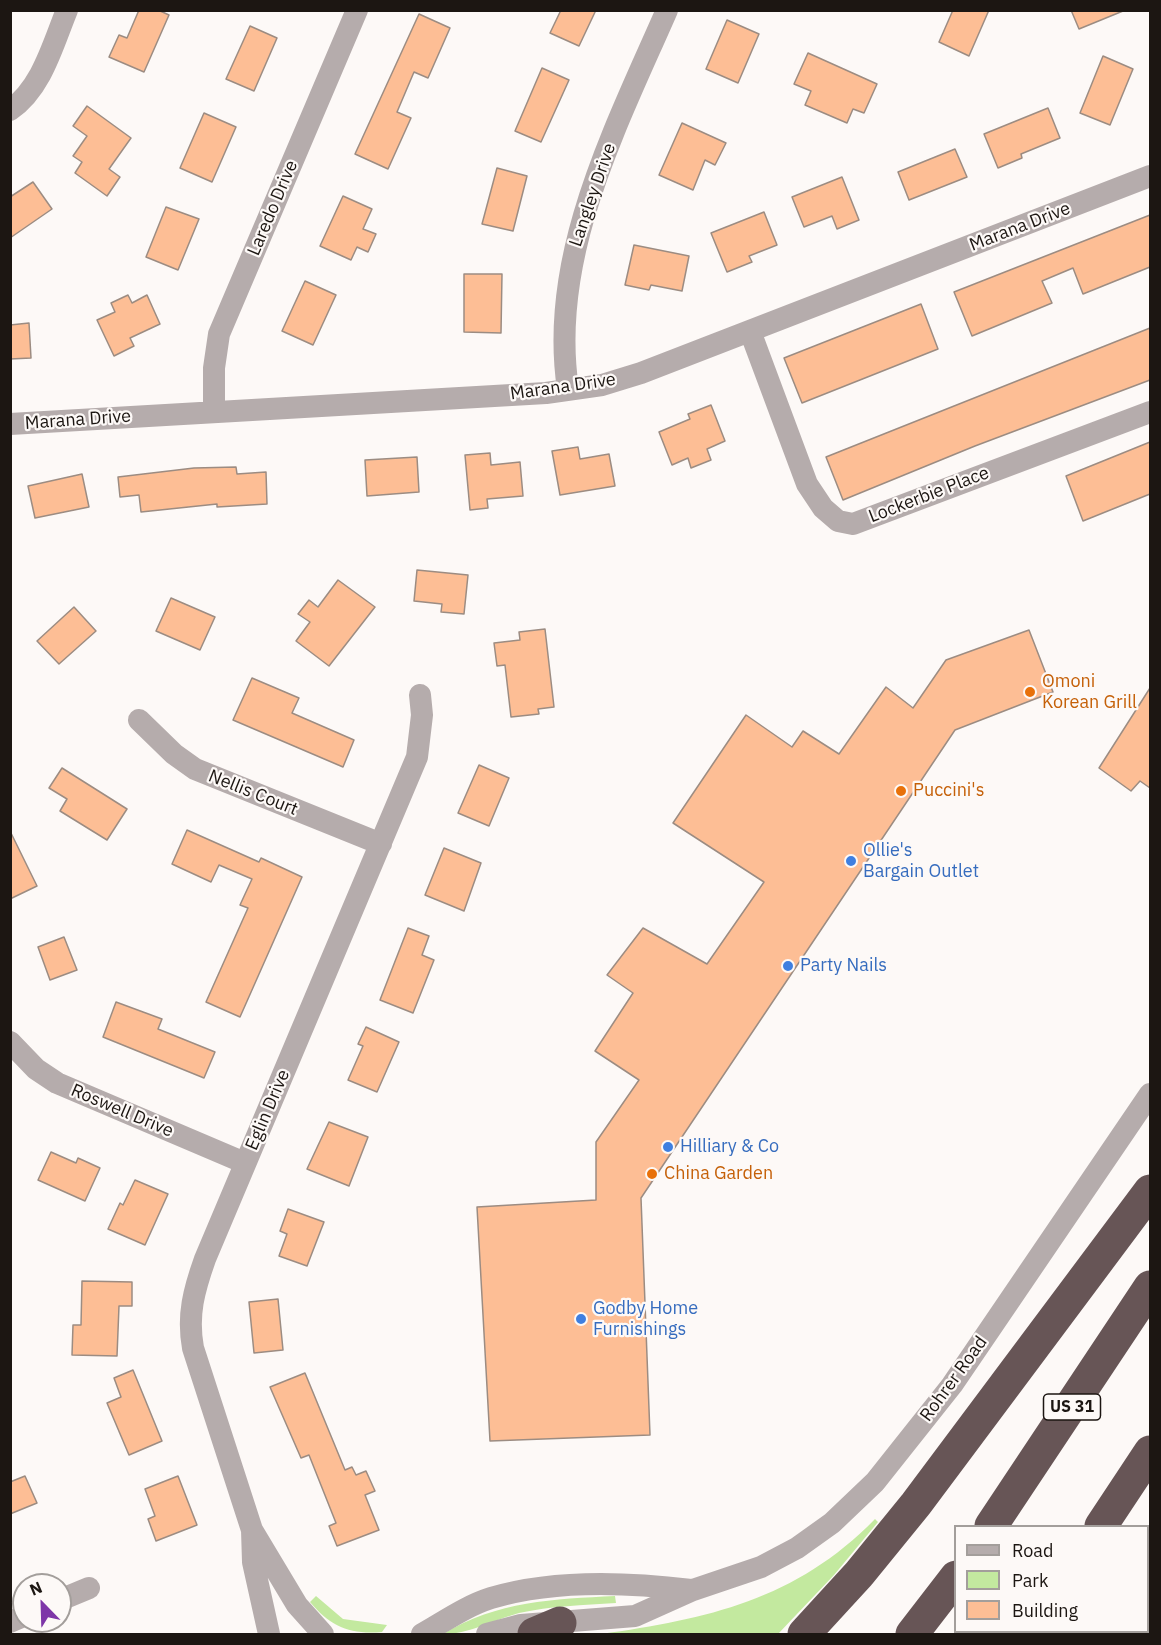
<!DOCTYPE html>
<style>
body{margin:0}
#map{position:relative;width:1161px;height:1645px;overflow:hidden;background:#fdf9f7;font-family:"IBM Plex Sans",sans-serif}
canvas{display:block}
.frame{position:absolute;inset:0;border:12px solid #1c1612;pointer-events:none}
.legend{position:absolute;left:954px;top:1525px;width:195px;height:108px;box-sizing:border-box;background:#fdf9f7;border:2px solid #a39e9b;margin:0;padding:8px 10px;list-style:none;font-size:18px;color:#1c1612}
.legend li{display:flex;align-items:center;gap:12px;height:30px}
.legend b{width:30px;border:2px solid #a39e9b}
.north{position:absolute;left:12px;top:1573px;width:60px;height:60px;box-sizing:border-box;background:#fdf9f7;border:2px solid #a39e9b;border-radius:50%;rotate:337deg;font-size:16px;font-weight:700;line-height:24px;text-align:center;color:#1c1612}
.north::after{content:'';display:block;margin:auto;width:21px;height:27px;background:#7e36a8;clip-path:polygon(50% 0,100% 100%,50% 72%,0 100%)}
</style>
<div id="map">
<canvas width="1161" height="1645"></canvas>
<div class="frame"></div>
<ul class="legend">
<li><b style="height:8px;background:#b5acac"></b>Road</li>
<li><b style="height:16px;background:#c3e99f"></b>Park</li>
<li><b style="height:16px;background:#fdbe95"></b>Building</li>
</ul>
<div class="north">N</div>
</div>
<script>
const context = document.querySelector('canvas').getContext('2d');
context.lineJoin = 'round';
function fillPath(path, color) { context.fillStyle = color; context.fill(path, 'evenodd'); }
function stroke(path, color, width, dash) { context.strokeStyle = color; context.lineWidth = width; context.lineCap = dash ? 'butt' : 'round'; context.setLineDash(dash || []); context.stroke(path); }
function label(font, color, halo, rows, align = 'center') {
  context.font = font + ' "IBM Plex Sans",sans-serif'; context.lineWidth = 4.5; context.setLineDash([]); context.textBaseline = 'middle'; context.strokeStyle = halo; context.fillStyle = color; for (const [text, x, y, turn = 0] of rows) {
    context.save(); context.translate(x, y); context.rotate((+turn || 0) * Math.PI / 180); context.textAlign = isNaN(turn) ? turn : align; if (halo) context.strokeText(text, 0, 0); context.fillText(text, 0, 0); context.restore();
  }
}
const green = new Path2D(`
 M875 1519 878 1522 834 1575 778 1634H601C707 1619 796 1600 875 1519Z
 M316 1596 343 1619 387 1625 382 1632C350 1635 330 1626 310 1602Z
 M615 1596 616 1603C583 1605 551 1606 519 1613 493 1620 470 1634 443 1634 497 1601 554 1599 615 1596Z`);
const building = new Path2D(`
 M139 10H158L169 15 144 72 109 57 119 35 127 38Z
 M561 10H596L579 46 550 33Z
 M953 10H989L969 56 939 42Z
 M1071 10H1123V11L1079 29Z
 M419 14 450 28 428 78 414 72 397 112 411 118 388 169 355 154Z
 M727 20 759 34 738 83 706 69Z
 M250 26 277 38 254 91 226 79Z
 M808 53 877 84 864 113 853 109 847 123 805 105 811 91 794 84Z
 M1103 56 1133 69 1110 125 1080 113Z
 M542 68 569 80 541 142 515 131Z
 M87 106 131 138 109 169 120 177 107 196 75 173 82 162 73 156 87 136 73 126Z
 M1048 108 1060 138 1021 154 1022 158 998 168 984 134Z
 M204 113 236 127 212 182 180 168Z
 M682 123 726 143 715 165 705 160 693 190 659 175Z
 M955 149 967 177 909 200 898 172Z
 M497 168 527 176 513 231 482 224Z
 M842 177 859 220 837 229 832 216 804 227 792 197Z
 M33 182 52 209 10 238V197Z
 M343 196 372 209 363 229 376 234 368 252 357 247 351 260 320 246Z
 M166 207 199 219 178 270 146 257Z
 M764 212 777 245 749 256 752 262 727 272 711 233Z
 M1150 215V267L1083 294 1073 268 1042 281 1052 303 972 336 954 292Z
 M634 245 689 256 682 291 651 285 649 290 625 285Z
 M464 274H502L501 333 464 332Z
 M305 281 336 295 313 345 282 331Z
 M128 295 132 303 147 295 160 324 130 338 134 346 114 356 97 320 115 312 111 303Z
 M921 304 938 349 802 403 784 358Z
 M29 323 31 358 10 359V325Z
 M1150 328V380L975 446 843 500 826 457Z
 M711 405 725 441 707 449 711 460 691 468 688 458 672 465 659 432 690 419 688 414Z
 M1150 442V494L1083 521 1066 476Z
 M578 447 580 459 609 454 615 486 560 495 552 451Z
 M490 453 491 465 520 462 523 496 487 499 488 508 470 510 465 455Z
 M417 457 419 492 367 496 365 460Z
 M236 467 237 474 266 472 267 504 217 507V504L141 512 139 495 120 497 118 477 194 468Z
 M82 474 89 507 35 518 28 486Z
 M417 570 468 575 464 614 441 612 442 604 414 601Z
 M338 580 375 607 329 666 296 641 310 622 298 614 309 600 318 607Z
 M171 598 215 617 200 650 156 631Z
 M74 607 96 631 59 664 37 641Z
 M545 629 554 707 538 709 539 714 511 717 505 665 497 666 494 643 520 640 519 632Z
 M1029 630 1053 692 955 730 641 1198 650 1435 490 1441 477 1207 596 1200V1142L639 1080 595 1051 633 993 607 975 643 928 707 964 764 882 673 823 746 715 792 747 803 731 839 754 886 687 913 708 946 660Z
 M252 678 299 698 292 713 354 740 343 767 233 720Z
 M1150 688V788L1140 781 1131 791 1099 768Z
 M479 765 509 778 489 826 458 813Z
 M62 768 127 809 107 840 60 811 67 799 49 788Z
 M187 830 259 862 261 858 302 877 240 1017 206 1002 248 908 240 905 252 879 219 865 211 882 172 864Z
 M10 831 37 886 10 899Z
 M444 848 481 863 464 911 425 895Z
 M408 928 429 936 422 955 434 960 413 1013 380 1000Z
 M64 937 77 970 50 980 38 947Z
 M116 1002 162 1019 158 1029 215 1052 204 1078 103 1037Z
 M366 1027 399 1042 377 1092 348 1080 363 1046 358 1044Z
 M329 1122 368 1137 349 1186 307 1169Z
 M51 1152 76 1163 78 1158 100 1168 85 1201 38 1180Z
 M135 1180 168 1194 145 1245 108 1229 120 1203 123 1205Z
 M288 1209 324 1222 307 1266 279 1256 287 1234 280 1231Z
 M82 1281 132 1282V1306H119L117 1356 72 1355 73 1325H81Z
 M278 1299 283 1350 254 1353 249 1302Z
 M133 1370 162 1441 129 1455 107 1403 121 1397 114 1378Z
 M305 1373 345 1470 352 1467 356 1475 366 1471 375 1491 365 1495 379 1530 337 1546 329 1526 336 1523 309 1455 301 1458 270 1387Z
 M25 1476 37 1503 10 1514V1482Z
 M178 1476 197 1525 156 1541 148 1519 155 1516 145 1489Z`);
const minor = new Path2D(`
 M10 110C42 88 53 44 67 10
 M750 331 807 484 823 508 838 521 853 524 1150 412
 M568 389C548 257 615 129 667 10
 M214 411V368L219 334 357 10
 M10 424 546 393 602 385 641 373 1150 176
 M139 720 174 754 195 769 381 844
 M10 1042 36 1069 57 1083 245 1163
 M252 1530 253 1562 269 1634
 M60 1600 89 1588
 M10 1622 24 1616
 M323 1634 297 1605 252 1530 193 1348C187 1315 194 1290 205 1259L417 757 422 715 420 695
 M422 1634C445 1621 466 1606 491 1598 554 1579 627 1582 691 1590
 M487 1634 521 1625 635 1616 693 1590 761 1567 797 1548 832 1523 875 1482 952 1385 1150 1094`);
const motorway = new Path2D(`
 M991 1526 1150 1287
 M1101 1526 1150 1452
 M1148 1608 1150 1603
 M534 1634 560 1623
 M804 1634 859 1574 916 1504 1150 1191
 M912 1634 956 1577
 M1025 1634 1027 1632
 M1131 1634 1133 1632`);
const markers = [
 [1030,692,6,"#e8710a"],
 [901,791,6,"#e8710a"],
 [851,861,6,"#3f7fe0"],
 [788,966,6,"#3f7fe0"],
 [668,1147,6,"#3f7fe0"],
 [652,1174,6,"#e8710a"],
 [581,1319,6,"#3f7fe0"]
];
const shields = [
 [1072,1407,57]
];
const shieldNames = [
 ["US 31",1072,1407]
];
const streetNames = [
 ["Langley Drive",593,195,-71],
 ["Laredo Drive",273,208,-67],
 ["Marana Drive",1020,227,-21],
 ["Marana Drive",563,387,-8],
 ["Marana Drive",78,420,-4],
 ["Lockerbie Place",929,495,-21],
 ["Nellis Court",253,793,22],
 ["Eglin Drive",268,1110,-67],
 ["Roswell Drive",122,1111,23],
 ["Rohrer Road",954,1379,-54]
];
const foodNames = [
 ["Omoni",1042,682],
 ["Korean Grill",1042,703],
 ["Puccini's",913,791],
 ["China Garden",664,1174]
];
const shopNames = [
 ["Ollie's",863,851],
 ["Bargain Outlet",863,872],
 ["Party Nails",800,966],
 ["Hilliary & Co",680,1147],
 ["Godby Home",593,1309],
 ["Furnishings",593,1330]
];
fillPath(green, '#c3e99f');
fillPath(building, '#fdbe95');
stroke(building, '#9c8c82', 1.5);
stroke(minor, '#b5acac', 22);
stroke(motorway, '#675556', 33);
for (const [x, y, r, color] of markers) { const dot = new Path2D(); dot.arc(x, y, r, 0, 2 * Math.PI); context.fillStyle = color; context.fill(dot); stroke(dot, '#fdf9f7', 2); }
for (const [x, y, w] of shields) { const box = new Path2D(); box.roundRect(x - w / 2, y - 13, w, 26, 4.5); context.fillStyle = '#fdf9f7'; context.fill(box); stroke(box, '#1c1612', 1.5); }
label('bold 16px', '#1c1612', null, shieldNames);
label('18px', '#1c1612', '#fdf9f7', streetNames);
label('18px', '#c56008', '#fdf9f7', foodNames, 'left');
label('18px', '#366cbe', '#fdf9f7', shopNames, 'left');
</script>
